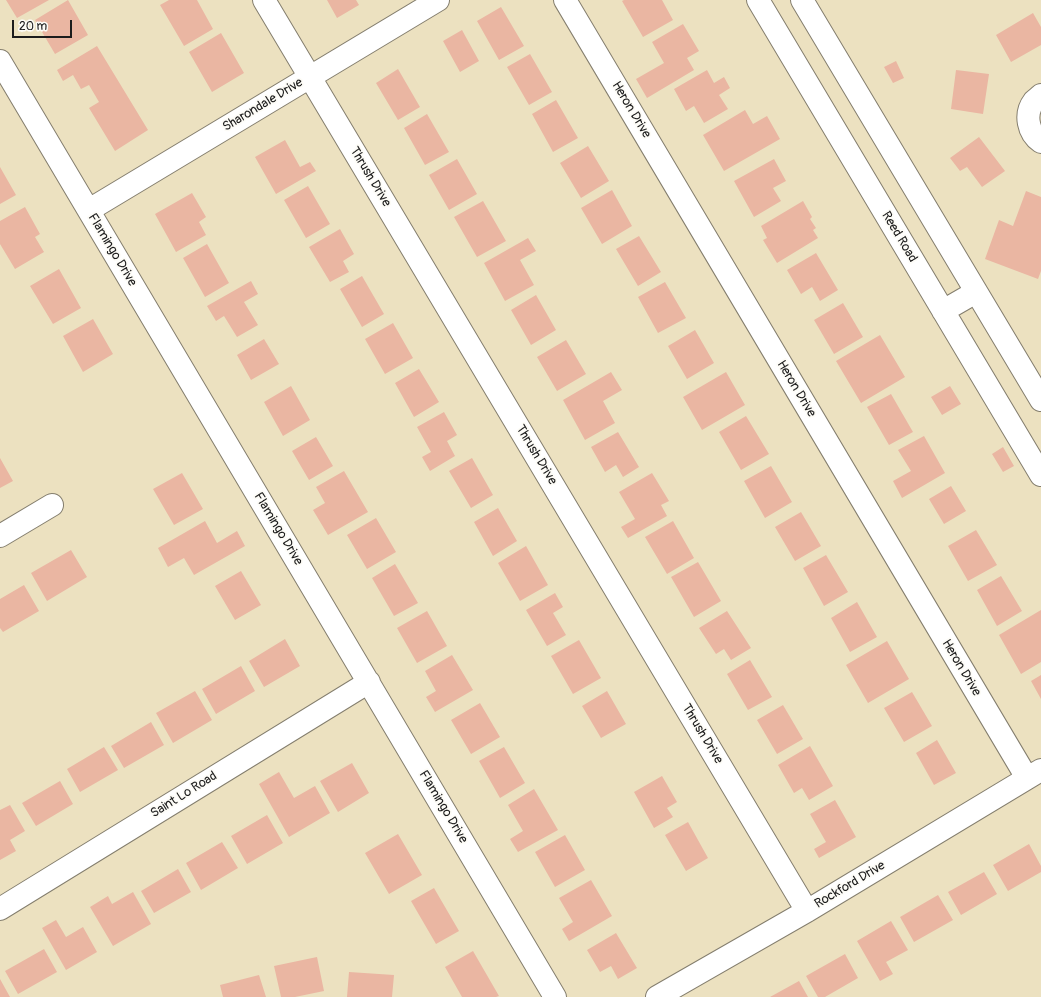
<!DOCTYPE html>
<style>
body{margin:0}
#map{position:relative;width:1041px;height:997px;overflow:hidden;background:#ece1c0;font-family:Pangolin,sans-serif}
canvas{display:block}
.scale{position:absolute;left:12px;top:20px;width:60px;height:18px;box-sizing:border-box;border:2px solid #1c1c1c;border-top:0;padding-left:5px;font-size:12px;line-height:14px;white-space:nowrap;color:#1c1c1c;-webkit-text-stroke:3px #fdfcf7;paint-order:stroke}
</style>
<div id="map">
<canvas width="1041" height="997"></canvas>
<div class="scale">20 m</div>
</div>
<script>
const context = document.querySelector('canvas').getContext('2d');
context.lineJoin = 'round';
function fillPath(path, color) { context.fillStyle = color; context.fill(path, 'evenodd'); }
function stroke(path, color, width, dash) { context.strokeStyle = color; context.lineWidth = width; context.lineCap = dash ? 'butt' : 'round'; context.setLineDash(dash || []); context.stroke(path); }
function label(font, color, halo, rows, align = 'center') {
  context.font = font + ' Pangolin,sans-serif'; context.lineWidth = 3.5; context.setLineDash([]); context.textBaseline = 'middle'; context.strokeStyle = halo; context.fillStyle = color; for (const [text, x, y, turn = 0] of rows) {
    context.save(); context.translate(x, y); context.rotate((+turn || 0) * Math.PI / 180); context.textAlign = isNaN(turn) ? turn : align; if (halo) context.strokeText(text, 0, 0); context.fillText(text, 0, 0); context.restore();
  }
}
const building = new Path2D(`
 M6 0H49L17 18Z
 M68 0 88 35 55 54 35 20Z
 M169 0H197L213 29 184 46 160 5Z
 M327 0H356L359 5 337 18Z
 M624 0H662L673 20 643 37 622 1Z
 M501 7 524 46 499 60 477 21Z
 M1033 13 1041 27V45L1011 62 996 35Z
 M683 24 699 51 687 58 694 70 647 98 636 79 664 63 652 42Z
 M462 30 479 61 460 72 443 41Z
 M221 33 244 73 212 92 189 52Z
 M97 46 148 130 115 151 89 108 99 102 89 85 81 89 73 75 63 81 57 70Z
 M530 54 552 92 529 105 507 67Z
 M896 61 904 78 893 83 884 67Z
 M398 69 420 107 398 120 376 83Z
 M707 70 714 83 724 77 730 88 719 95 728 109 704 123 694 106 686 111 674 89Z
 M956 70 989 74 983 114 951 109Z
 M556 100 578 138 553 152 532 114Z
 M745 110 753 124 767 116 780 139 724 171 703 135Z
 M427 114 449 152 425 165 404 128Z
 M979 137 1005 171 982 187 967 167 960 171 950 158Z
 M285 140 300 167 310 162 316 171 276 194 255 157Z
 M588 146 609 181 581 198 560 163Z
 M457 159 477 194 449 210 429 175Z
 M774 159 786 181 773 188 781 201 754 217 734 181Z
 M0 167 16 195 0 204Z
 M308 186 330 224 306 238 284 200Z
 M612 190 632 226 602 244 581 208Z
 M1026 191 1041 197V271L1038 279 985 259 999 220 1013 226Z
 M192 193 206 217 199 222 206 235 176 252 155 214Z
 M483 201 506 241 477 257 454 217Z
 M803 201 812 217 810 219 816 228 813 230 818 238 777 263 763 240 767 238 761 226Z
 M25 207 40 234 35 237 44 252 15 269 0 244V221Z
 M340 229 354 254 343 261 349 272 330 282 309 247Z
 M639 236 661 272 638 286 616 249Z
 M528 238 536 251 520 260 534 285 505 301 484 263Z
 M207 244 229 283 205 297 183 258Z
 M816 253 838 290 820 301 812 287 801 294 787 270Z
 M59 269 81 308 53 324 30 286Z
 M362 276 384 314 362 327 340 289Z
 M251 281 258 294 244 302 258 325 237 337 224 316 216 321 207 306Z
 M665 282 686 318 658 333 638 297Z
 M536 295 556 330 531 345 511 310Z
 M843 303 863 337 834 354 814 320Z
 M93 319 113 354 83 372 63 336Z
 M393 323 413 358 385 374 365 339Z
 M695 330 714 363 687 379 668 346Z
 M880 335 905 377 861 403 836 361Z
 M264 339 279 364 251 380 237 355Z
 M566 340 586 374 557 391 537 357Z
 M419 369 439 402 414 417 395 383Z
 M611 372 622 390 603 401 615 423 585 440 563 400Z
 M726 372 745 405 702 430 683 397Z
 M291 386 310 420 283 436 264 402Z
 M950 386 961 404 942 415 931 397Z
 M891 394 913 432 889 445 867 407Z
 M444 412 457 435 447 441 455 456 430 471 422 457 431 452 417 427Z
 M746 416 769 454 741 470 719 432Z
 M618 432 639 467 623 477 616 465 605 472 591 447Z
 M924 436 945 473 902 498 893 481 911 471 898 450Z
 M316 437 333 466 309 480 292 451Z
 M1003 447 1014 466 1003 472 992 454Z
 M0 458 13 481 0 488Z
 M472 458 493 495 471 508 449 471Z
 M771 466 792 502 765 518 744 481Z
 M344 471 368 512 328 535 313 510 325 503 316 487Z
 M182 473 203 509 174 525 153 489Z
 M652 473 669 501 661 505 667 516 628 538 621 527 635 519 619 492Z
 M951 486 966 511 944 524 929 499Z
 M498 508 517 541 493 556 474 522Z
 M801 512 821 546 795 561 775 527Z
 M376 518 396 552 367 569 347 535Z
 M205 521 217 543 237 531 245 546 194 575 184 558 168 567 158 548Z
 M673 521 694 558 667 574 645 537Z
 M976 530 997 565 968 581 948 546Z
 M526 546 548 585 520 601 498 563Z
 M71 550 87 577 47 601 31 573Z
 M826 555 848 592 824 606 803 568Z
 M698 562 721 601 694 617 671 577Z
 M395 564 418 603 394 616 372 578Z
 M241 571 261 605 235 620 215 586Z
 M1001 576 1022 611 997 626 977 590Z
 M24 585 39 611 3 632 0 628V599Z
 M555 593 563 607 553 613 566 635 547 646 526 610Z
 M857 602 877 637 850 652 831 618Z
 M1041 610V662L1021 674 999 635Z
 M427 611 447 646 417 663 397 628Z
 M727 611 751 648 731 660 724 649 716 654 699 628Z
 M285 639 300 666 264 687 249 661Z
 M579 640 601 678 573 694 551 656Z
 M887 641 909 679 868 703 846 665Z
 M452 655 473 690 435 712 426 697 436 691 425 671Z
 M750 660 772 697 748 710 727 674Z
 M241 666 255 691 216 714 202 689Z
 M1041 675V699L1031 681Z
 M195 691 212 720 173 743 156 713Z
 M607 691 626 724 601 738 582 706Z
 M912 692 932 726 904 742 884 708Z
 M480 703 500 737 471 754 451 720Z
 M783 705 803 739 777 754 757 720Z
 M151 722 164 745 124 768 111 746Z
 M937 740 956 773 934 785 916 753Z
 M810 746 833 786 809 800 802 788 794 793 778 765Z
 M104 747 118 770 80 792 67 769Z
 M504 747 525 783 500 798 479 761Z
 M352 763 369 793 338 812 320 781Z
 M279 772 294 798 315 786 330 813 289 837 259 784Z
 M662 776 677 802 667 808 673 817 654 828 634 792Z
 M60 781 73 804 36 826 22 803Z
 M534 789 558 830 518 852 510 839 523 831 508 805Z
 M835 800 856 837 819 858 814 849 826 842 810 814Z
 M10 805 25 831 10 840 16 851 0 860V810Z
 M267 815 283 843 247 864 231 836Z
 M688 822 708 858 686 871 665 835Z
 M398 834 422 875 389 894 365 853Z
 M565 835 585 870 555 887 535 852Z
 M222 842 238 868 201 890 186 863Z
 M1029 844 1041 866V872L1008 891 993 865Z
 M178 869 191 892 154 913 141 891Z
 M984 872 997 894 961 915 948 892Z
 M591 880 612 916 569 941 562 929 573 922 559 898Z
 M434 888 459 931 436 944 411 901Z
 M133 892 151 924 113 946 90 907 108 896 112 904Z
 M938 895 953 920 914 942 900 917Z
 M56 920 66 937 83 927 97 952 66 970 42 928Z
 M891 921 908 950 886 962 893 974 880 981 857 941Z
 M616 933 637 968 618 979 611 966 600 972 587 950Z
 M44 949 57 972 18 994 5 971Z
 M473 951 499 996 496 997H462L445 967Z
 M845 954 858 978 825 997H818L806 976Z
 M317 957 324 991 295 997H281L274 966Z
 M349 972 394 975 392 997H347Z
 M259 975 266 997H223L220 985Z
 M0 979 10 997H0Z
 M799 981 808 997H770Z`);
const minor = new Path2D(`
 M264 0 807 911
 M565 0 1027 778
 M0 61 555 997
 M1041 95C1039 97 1036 99 1034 101 1024 114 1028 133 1041 142
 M89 210 438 0
 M0 536 52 505
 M0 909 369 682
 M657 997 807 911 1041 770`);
const tertiary = new Path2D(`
 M758 0 1041 475
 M802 0 1041 400
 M943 311 976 292`);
const streetNames = [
 ["Sharondale Drive",263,105,-31],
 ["Heron Drive",631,110,59],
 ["Thrush Drive",370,177,59],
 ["Reed Road",899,237,59],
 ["Flamingo Drive",112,250,59],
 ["Heron Drive",796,389,59],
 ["Thrush Drive",536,455,59],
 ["Flamingo Drive",278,529,59],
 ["Heron Drive",961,668,59],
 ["Thrush Drive",702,734,59],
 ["Saint Lo Road",184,795,-32],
 ["Flamingo Drive",443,807,59],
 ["Rockford Drive",850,885,-31]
];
fillPath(building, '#eab6a2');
stroke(minor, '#847e6e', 24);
stroke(tertiary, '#847e6e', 24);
stroke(minor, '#fff', 22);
stroke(tertiary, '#fff', 22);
label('13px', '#1c1c1c', '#fdfcf7', streetNames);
</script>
